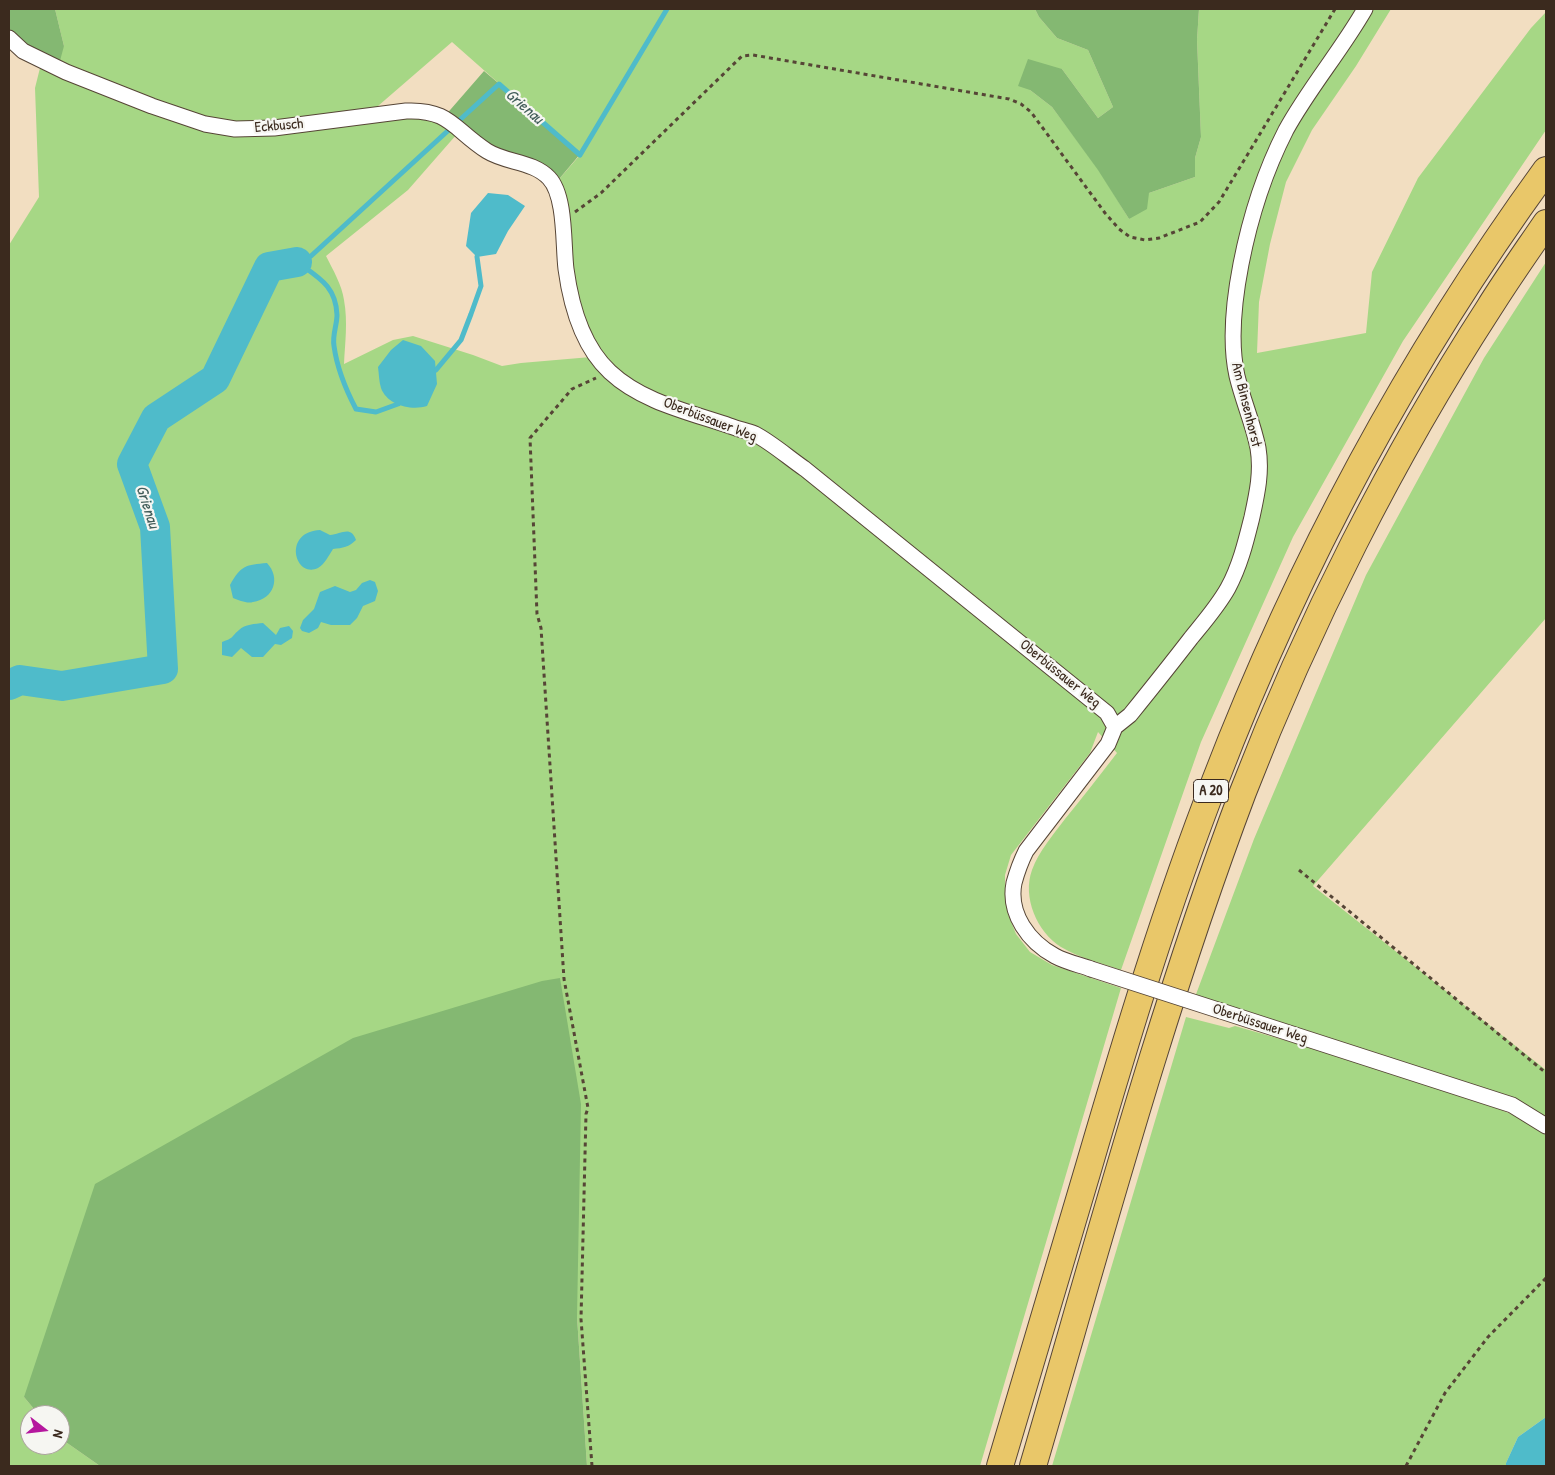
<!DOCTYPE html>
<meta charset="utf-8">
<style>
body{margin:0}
#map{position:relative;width:1555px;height:1475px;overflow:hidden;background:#f2dec1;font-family:"Patrick Hand",sans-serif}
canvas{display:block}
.frame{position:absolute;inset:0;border:10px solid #3b2a1e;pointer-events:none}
.north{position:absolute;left:20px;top:1405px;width:50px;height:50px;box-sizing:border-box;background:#f6f6f2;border:1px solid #aba49d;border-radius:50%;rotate:106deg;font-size:14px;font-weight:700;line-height:20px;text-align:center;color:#3b2a1e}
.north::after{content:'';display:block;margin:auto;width:18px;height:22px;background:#b5179e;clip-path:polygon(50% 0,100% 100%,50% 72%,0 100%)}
</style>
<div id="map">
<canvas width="1555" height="1475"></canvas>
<div class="frame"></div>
<div class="north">N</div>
</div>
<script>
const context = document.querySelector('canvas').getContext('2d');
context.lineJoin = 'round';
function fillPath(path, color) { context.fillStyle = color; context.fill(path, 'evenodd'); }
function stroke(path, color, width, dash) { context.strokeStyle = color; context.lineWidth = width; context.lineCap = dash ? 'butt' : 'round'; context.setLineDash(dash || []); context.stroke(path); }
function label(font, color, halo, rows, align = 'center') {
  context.font = font + ' "Patrick Hand",sans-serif'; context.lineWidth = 4.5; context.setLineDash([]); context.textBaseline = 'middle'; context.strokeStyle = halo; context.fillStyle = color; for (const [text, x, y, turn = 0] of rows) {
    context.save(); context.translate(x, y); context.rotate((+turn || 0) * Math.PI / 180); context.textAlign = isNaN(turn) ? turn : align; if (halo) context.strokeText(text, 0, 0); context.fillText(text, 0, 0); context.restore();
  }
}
const green = new Path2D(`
 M55 9H1035L1039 17 1057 38 1088 50 1113 107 1098 118 1062 69 1030 90 1052 107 1099 170 1129 219 1149 193 1195 177V158L1201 137 1197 40 1199 9H1391L1356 66 1312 130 1286 182 1270 244 1259 302 1257 353 1366 333 1372 272 1418 178 1531 28 1546 12V130L1403 341 1293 537 1201 742 1121 970C1101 963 1079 958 1061 947 1037 932 1022 897 1032 870 1039 851 1053 835 1065 819 1083 797 1100 775 1117 753L1098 732 1090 753 1011 855 1005 875V897L1008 914 1016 934 1030 952 1052 965 1121 988 980 1466H587L577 1317 24 1397 39 1415H30V1445H60V1438L100 1466H9V245L39 197 35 88 42 60 64 46ZM452 42 580 155 554 185 578 321 591 357 521 363 502 366 473 355 413 336 393 340 344 364C345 343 348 322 344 300 342 285 333 270 326 256L408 190 457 134 422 110 370 115 378 106Z
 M1546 262V618L1313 886 1546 1070V1120L1516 1100 1499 1093 1195 997 1254 839 1366 575 1484 358Z
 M1186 1017 1229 1028 1235 1026 1312 1048 1499 1109 1518 1117 1546 1135V1417L1518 1437 1506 1463V1466H1052Z`);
const forest = new Path2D(`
 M9 9H55L64 46 58 68 9 38Z
 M1035 9H1199L1197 40 1201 137 1195 158V177L1149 193 1147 209 1129 219 1098 170 1052 107 1030 90 1018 86 1028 59 1062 69 1098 118 1113 107 1088 50 1057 38 1039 17Z
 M484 71 581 153 554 185 519 162 444 117Z
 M560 978 581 1104 577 1317 587 1466H100L60 1438V1415H39L24 1397 95 1184 353 1038 542 981Z`);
const water = new Path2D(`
 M488 193 508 195 525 206 508 231 496 254 477 257 466 246 471 213Z
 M403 340 421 346 435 361 437 384 427 406C411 411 387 405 381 388 379 382 379 374 378 367L391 350Z
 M320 530 330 535C341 534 351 525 356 540 349 547 343 548 333 549 329 555 325 564 318 568 295 579 282 532 320 530Z
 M267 563C281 578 274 599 253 602 247 604 239 600 233 598L230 585C241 565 246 565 267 563Z
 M370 580 375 582 378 591 375 601 363 606 357 618 350 625H331L321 622 318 628 309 633 302 631 300 628 303 620 314 609 320 592 335 586 350 592 356 590 362 583Z
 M263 623 276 635 280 628 289 626 293 631 292 638 281 645 275 644 263 657H252L241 648 232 657 222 655V642C234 638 231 637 239 630 245 624 255 624 263 623Z
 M1546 1417V1466H1506V1463L1518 1437Z`);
const stream = new Path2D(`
 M297 262 311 256 499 84 580 155 667 9
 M297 262C319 278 336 286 337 315 337 325 332 336 334 346 337 368 346 390 356 409L376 412 398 404
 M436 370 461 340 471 314 481 286 477 257`);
const river = new Path2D(`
 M9 685 20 680 62 686 163 669 155 527 132 464 156 418 215 379 269 267 297 262`);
const path = new Path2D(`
 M575 212 601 193 742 56 753 55 1009 99 1021 104 1031 112 1105 213 1119 229 1130 237 1145 240 1159 238 1200 222 1219 202 1335 9
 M1299 870 1546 1073
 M592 1466 581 1319 586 1114 588 1108 564 979 541 628 537 614 530 438 572 389 596 378
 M1406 1466 1445 1393 1488 1337 1546 1278`);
const street = new Path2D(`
 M9 38 23 51 66 72 152 106 205 124 235 129 274 128 406 111C450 109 454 130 487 151 506 163 533 161 549 178 566 196 563 245 566 269 571 306 582 346 610 372 642 402 689 412 730 426 738 429 747 431 755 434 772 443 789 458 805 469L1107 713 1115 727
 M1091 969C1080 965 1066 962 1055 956 1029 942 1008 914 1014 883 1017 872 1021 861 1026 851L1108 744 1115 727 1130 715C1151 689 1171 664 1191 638 1204 622 1218 606 1228 588 1240 566 1246 541 1252 517 1257 494 1262 472 1258 448 1253 423 1243 401 1237 376 1229 340 1234 300 1241 264 1250 218 1265 171 1286 130 1309 88 1341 51 1365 9
 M1221 1011 1512 1105 1546 1126`);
const highway = new Path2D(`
 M1000 1466C1030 1366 1059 1266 1089 1166 1127 1036 1166 907 1215 781 1298 565 1410 357 1546 170
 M1033 1466C1099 1241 1160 1012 1243 792 1307 626 1393 456 1489 308 1507 279 1527 251 1546 223`);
const streetBridge = new Path2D(`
 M1091 969 1221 1011`);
const shields = [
 [1211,791,35]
];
const shieldNames = [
 ["A 20",1211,791]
];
const streetNames = [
 ["Eckbusch",279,126,-5],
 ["Am Binsenhorst",1246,405,76],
 ["Oberbüssauer Weg",710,420,21],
 ["Oberbüssauer Weg",1060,674,39],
 ["Oberbüssauer Weg",1260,1024,18]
];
const waterNames = [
 ["Grienau",524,107,41],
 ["Grienau",147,507,72]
];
fillPath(green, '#a6d785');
fillPath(forest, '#84b872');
fillPath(water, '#4fbbca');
stroke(stream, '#4fbbca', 5);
stroke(river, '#4fbbca', 30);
stroke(street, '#564536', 17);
stroke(highway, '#564536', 28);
stroke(path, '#564536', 3, [4, 4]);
stroke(street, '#fff', 15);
stroke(highway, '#e9c769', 26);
stroke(streetBridge, '#564536', 17, []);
stroke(streetBridge, '#fff', 15);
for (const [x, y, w] of shields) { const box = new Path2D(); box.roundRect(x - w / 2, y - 11.5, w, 23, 4); context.fillStyle = '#f6f6f2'; context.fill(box); stroke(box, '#3b2a1e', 1); }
label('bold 14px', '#3b2a1e', null, shieldNames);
label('15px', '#3b2a1e', '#f6f6f2', streetNames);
label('italic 16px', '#425d5a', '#f6f6f2', waterNames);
</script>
